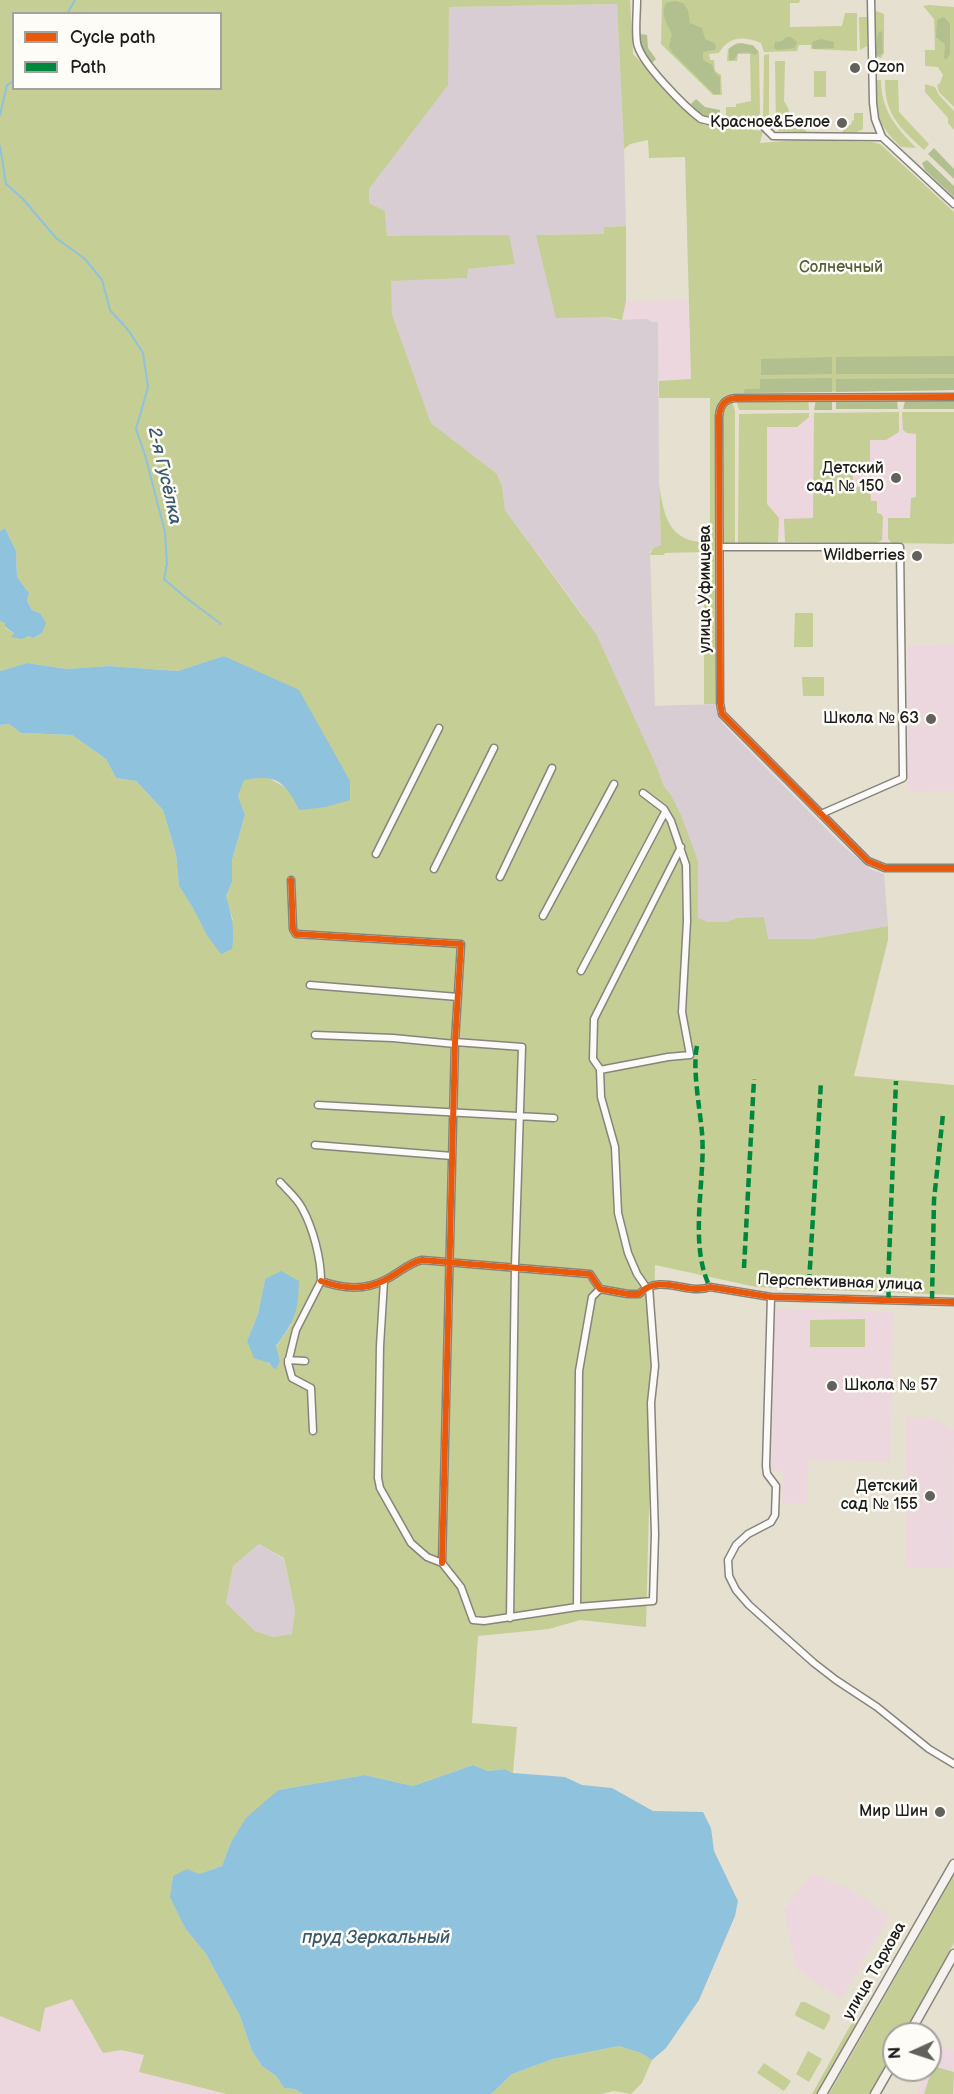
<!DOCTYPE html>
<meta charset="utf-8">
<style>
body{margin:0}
#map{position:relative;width:954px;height:2094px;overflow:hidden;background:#e6e0d0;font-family:"Balsamiq Sans",sans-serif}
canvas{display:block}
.legend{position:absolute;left:12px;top:12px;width:210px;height:78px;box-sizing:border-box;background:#fdfcf7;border:2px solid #a3a29f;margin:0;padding:8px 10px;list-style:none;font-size:18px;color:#1c1c1c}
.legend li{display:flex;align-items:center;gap:12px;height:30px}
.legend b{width:30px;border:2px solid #a3a29f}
.north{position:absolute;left:882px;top:2022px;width:60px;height:60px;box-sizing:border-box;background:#fdfcf7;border:2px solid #a3a29f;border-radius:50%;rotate:267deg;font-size:16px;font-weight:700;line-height:24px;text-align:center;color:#1c1c1c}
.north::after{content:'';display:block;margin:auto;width:21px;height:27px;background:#63615b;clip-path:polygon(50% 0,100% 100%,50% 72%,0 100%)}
</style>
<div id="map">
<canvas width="954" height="2094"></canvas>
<ul class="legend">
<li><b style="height:8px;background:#e8590c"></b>Cycle path</li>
<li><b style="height:8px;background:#00873e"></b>Path</li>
</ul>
<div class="north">N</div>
</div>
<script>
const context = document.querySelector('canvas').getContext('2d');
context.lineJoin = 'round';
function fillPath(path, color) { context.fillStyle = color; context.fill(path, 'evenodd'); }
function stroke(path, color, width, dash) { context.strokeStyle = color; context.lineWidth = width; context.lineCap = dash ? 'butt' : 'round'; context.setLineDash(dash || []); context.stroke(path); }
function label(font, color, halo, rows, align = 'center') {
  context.font = font + ' "Balsamiq Sans",sans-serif'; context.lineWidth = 5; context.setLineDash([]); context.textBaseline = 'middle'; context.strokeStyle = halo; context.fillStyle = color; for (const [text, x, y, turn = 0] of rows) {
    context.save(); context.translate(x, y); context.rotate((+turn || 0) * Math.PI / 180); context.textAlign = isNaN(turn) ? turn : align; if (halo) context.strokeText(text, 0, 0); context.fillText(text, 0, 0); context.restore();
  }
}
const built = new Path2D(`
 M688 300 691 379 659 381 658 322H653L647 319 622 320 626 301Z
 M831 416 826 536H740L741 418Z
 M845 416H945L946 541 847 540Z
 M954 645V791L908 792V646Z
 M775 1309 893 1312 890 1462 808 1460 807 1504 782 1503 783 1471 771 1470Z
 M906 1417H931L954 1431 953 1568H905Z
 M812 1873 853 1891 890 1916 841 1999 797 1970 784 1910Z
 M72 1999 103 2053 121 2050 144 2055 140 2072 227 2094H0V2016L40 2032 45 2008Z
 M942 2046 954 2051V2094H918L926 2070H930L931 2056Z`);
const industrial = new Path2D(`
 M617 4 624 149 626 226 604 227V234L536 235 606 317 614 320 647 319 653 322H658L659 484 661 545 653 548 650 552 655 706 715 704 717 714 722 723 843 846 872 870 884 874 888 926 812 939H768L736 918 728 922H708L698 919V861L671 795 664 786 656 765 583 615 505 510 502 486 497 474 431 423 392 314 390 281 467 278V269L514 264 387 236 385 211 369 203V189L447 85 449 7Z
 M259 1544 284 1559 295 1610 293 1634 273 1637 255 1631 226 1603 233 1566Z`);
const green = new Path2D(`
 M0 0H630L633 54 704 125 763 131 760 143 798 140 872 142 880 144 954 212V390L734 393 724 396 718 402 715 704H704V552L665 553 664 555H650L653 548 661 545 659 484C664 517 669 544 710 542V398H659V381L691 379 685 157 649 158 648 140 630 144 624 149 617 4 449 7 448 85 369 189V203L385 211 387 236 509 235 515 264 468 269 467 278 391 281 392 314 431 423 497 474 502 486 505 510 596 634 656 765 664 786 671 795 681 815 698 861V918L708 922H727L736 918 764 917 768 939H812L888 926V940L854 1076 954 1085V1295L756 1287 655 1265 646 1627 580 1620 549 1629 478 1636 472 1723 517 1727 513 1773 505 1769 488 1771 473 1765 413 1786 365 1775 278 1790 231 1842 222 1866 199 1874 173 1876 171 1897 185 1928 206 1954 240 2016 252 2051 262 2066 276 2076 284 2088 295 2089 303 2094H227L139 2072 144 2055 121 2050 103 2053 72 1999 45 2008 40 2032 0 2016V725L9 724 21 733 72 735 106 759 116 778 136 781 163 810 176 854 179 886 193 908 233 920 226 896 232 882V860L245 815 238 796 244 779 265 776 288 789 299 810 225 656 178 671 109 666 67 669 27 663 0 671V621L5 623V628L14 633 12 636H28L35 638 42 633 40 613 32 610 27 601 29 593 17 577 16 551 5 528 0 531ZM14 14H220V88H14ZM265 1279 291 1325 276 1347 280 1361 272 1367 247 1341 258 1314ZM259 1544 284 1558 295 1610 292 1634 273 1637 255 1631 226 1603 233 1566Z
 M662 0H800L799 3H790V27L842 26 845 13H857V51L811 49V45H799L797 51 764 52 761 43C744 36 729 36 719 53L709 54 710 60H714L715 71 721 75 722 95H713L661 44Z
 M929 5 954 7V107L939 92 937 85 940 83 943 75 938 67 925 66V50H935L934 19 923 6Z
 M876 11 884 14V53L881 58 875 56 874 13Z
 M859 17H867V46L860 50Z
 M737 43 753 45 759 52 760 113 757 119 726 118V107H736V104L751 101 750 54H738L737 61H727L728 49Z
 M769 54V118L766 122 763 121 764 55Z
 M775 61H785L784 101 789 110V119H791L792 123H797V125H806V132L779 131 776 127Z
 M814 71H826V97H814Z
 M877 80H881C881 110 896 127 916 148L901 147C878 125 875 114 875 82Z
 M885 80H898L899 112 929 144 924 150C900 128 884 114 885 80Z
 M925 84 935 87 939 95 954 111V130L948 123V118L925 92Z
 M854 113H863V129L857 132 843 133V126L851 125 852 121 854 120Z
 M626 226V301L622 320 606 317 556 318 536 235 604 234V227Z
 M736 400H808L809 410H739Z
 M732 401 735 411V545L725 544 722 541 723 409Z
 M899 412V432L886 440H870V470L853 472V487H870L871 501H877V513L881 514 883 517 882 540 877 543 785 542 784 519 813 518 814 413Z
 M902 412H954V543L952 544 892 543 888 539V518H910L911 498 916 497V434L907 433 903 430Z
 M809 413V417L797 427H767V504L779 518 778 542 738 544 739 414Z
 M795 613H813V647H794Z
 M802 677H824V696H803Z
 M865 1319V1347H810V1320Z
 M954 1875V1943L903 2034H894V2050L869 2094H829Z
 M801 2002H805L830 2015V2019L824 2030 796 2016 795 2014Z
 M855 2017 857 2023 817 2094H812Z
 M619 2046 641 2053 652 2060 642 2083 631 2094 614 2091 601 2094H491L512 2074 553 2059Z
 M808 2051 822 2059 809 2082 796 2074Z
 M764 2063 791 2081 784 2091 757 2073Z
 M933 2066 954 2072 953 2094H924Z`);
const forest = new Path2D(`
 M675 1 683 3 688 10 690 23 702 28 705 39 714 43 716 46 715 50 703 52V60L712 65 715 73 720 77V94H714L672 52 669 47 672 34C667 23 660 14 666 3Z
 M944 17 950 24V54L946 60 944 58 945 44 936 37 937 20Z
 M882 31 883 53 878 56 875 53 878 33Z
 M640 34 647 35 648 48 656 59 651 64C643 55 640 47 640 34Z
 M786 37H791L797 42 795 48 778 50 774 48 775 42 782 41Z
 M821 39 834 42V48L813 49 812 42Z
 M742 43 753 46 758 51 756 55 748 52 738 53 734 60H729V49L734 45Z
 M696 99 705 107 720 110V118L702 116 691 104Z
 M934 148 954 169V179L928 154Z
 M927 160 954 186V197L925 170 922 163Z
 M954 356V374H836V357Z
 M832 357V374L761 375V359Z
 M832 378V392L743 393 745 389H760V379Z
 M954 378V390L836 392V379Z
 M816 400H832V410H814Z
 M836 401H897L898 409H836Z
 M905 401H954V409H903Z`);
const water = new Path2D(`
 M5 528 16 551 17 577 29 593 27 601 32 610 40 613 46 623 42 633 34 638 28 636 22 639 11 637 14 633 5 627V623L0 621V531Z
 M224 656 299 690 350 781V800L326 807 299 810C285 781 276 774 244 780L238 796 245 815 232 860V882L226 896C232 915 235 929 232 949L221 954 208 937 193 908 179 886 176 854 163 810 136 781 116 778 106 759 72 735 21 733 9 724 0 725V671L27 663 67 669 109 666 178 671Z
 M281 1271 299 1281C298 1312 295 1321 276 1346L280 1361 276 1369 272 1367 269 1363 254 1358 247 1341 258 1314 265 1279Z
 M473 1765 488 1771 505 1769 513 1773 565 1777 582 1785 612 1788 653 1811 703 1812 711 1828 714 1851 738 1901 735 1916 699 2000 666 2048 652 2060 641 2053 619 2046 553 2059 512 2074 491 2094H303L295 2089 284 2088 276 2076 262 2066 252 2051 240 2016 206 1954 185 1928 170 1897 173 1876 187 1869 199 1874 222 1866 231 1842 246 1818 278 1790 365 1775 413 1786Z`);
const stream = new Path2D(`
 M67 14 75 0
 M0 115 7 85 14 81
 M0 146 6 184 23 199 56 238 85 259 102 280 110 310 129 331 143 353 148 387 136 429 145 455 165 532 167 564 164 579 185 597 221 624`);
const street = new Path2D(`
 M637 0C637 14 635 29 637 43 640 62 685 107 701 119L709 121 761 124 773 136 882 137
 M871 0 873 103 875 119 882 137 954 204
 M954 397 735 398C724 399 720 406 719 416L720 703 722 714 868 861 885 868H954
 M720 547H900L903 778 821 814
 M376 854 439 728
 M434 869 494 748
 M500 877 552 768
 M291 880 293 929 296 934 461 944 455 1042 442 1563
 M543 916 614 784
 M581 971 665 812
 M310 985 458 997
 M315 1035 393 1038 455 1044
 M455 1042 522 1047 515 1266 510 1618
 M600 1070 668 1057 690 1055 682 1012 687 921 686 865 671 821 664 809 643 793
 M318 1105 554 1118
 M315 1145 452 1156
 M280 1182C287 1190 297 1198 302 1208 313 1228 321 1258 321 1281L296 1330 288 1363 292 1378 311 1388 313 1431
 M321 1281C343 1289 364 1291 385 1280 398 1274 408 1263 422 1260L590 1274 600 1289 628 1294H639C661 1272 687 1296 710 1287L771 1297 954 1302
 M384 1281 380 1346 378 1478 380 1488 411 1543 427 1557 442 1563 461 1587 473 1620 484 1621 577 1607 579 1371 592 1297 600 1289
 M646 1287 637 1274 628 1253 618 1213 615 1147 601 1097 600 1069 593 1059 594 1019 681 847
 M771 1297 766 1466 767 1474 776 1486 775 1515 771 1522 748 1534 736 1545 728 1560 729 1576 736 1590 749 1605 814 1663 836 1680 877 1707 929 1749 954 1764
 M288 1360 305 1361
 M577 1607 653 1601 655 1534 651 1403 655 1366 649 1287`);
const secondary = new Path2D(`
 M909 2034 954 1954
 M822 2094 954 1864
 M875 2094 894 2061`);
const quiet = new Path2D(`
 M697 1046C692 1068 700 1109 702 1133 706 1179 688 1244 710 1287
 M744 1268 754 1079
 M809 1283 821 1082
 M932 1300 934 1200 943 1114
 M889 1301 888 1286 896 1081`);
const cycleway = new Path2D(`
 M954 397 735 398C724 399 720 406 719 416L720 703 722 714 868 861 885 868H954
 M291 880 293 929 296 934 461 944 455 1042 442 1563
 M321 1281C343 1289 364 1291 385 1280 398 1274 408 1263 422 1260L590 1274 600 1289 628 1294H639C661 1272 687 1296 710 1287L771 1297 954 1302`);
const markers = [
 [855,68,6,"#63615b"],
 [842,123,6,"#63615b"],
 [896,478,6,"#63615b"],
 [917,556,6,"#63615b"],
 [931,719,6,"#63615b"],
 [832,1386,6,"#63615b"],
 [930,1496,6,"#63615b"],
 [940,1812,6,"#63615b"]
];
const poiNames = [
 ["Ozon",867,68,"left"],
 ["Красное&Белое",830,123],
 ["Детский",884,469],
 ["сад № 150",884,487],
 ["Wildberries",905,556],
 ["Школа № 63",919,719],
 ["Школа № 57",844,1386,"left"],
 ["Детский",918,1487],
 ["сад № 155",918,1505],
 ["Мир Шин",928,1812]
];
const parkNames = [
 ["Солнечный",841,268]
];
const streetNames = [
 ["улица Уфимцева",706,589,-90],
 ["Перспективная улица",840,1283,2],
 ["улица Тархова",875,1971,-60]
];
const waterNames = [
 ["2-я Гусёлка",164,476,77],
 ["пруд Зеркальный",376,1938]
];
fillPath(built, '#ebd7dd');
fillPath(industrial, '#d8cdd2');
fillPath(green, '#c5ce95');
fillPath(forest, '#b2c08f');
fillPath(water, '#8fc2dd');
stroke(stream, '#8fc2dd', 2);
stroke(street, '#87847c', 9);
stroke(secondary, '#87847c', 11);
stroke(street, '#fbfaf8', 6);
stroke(secondary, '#f5f2ee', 8);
stroke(quiet, '#00873e', 4.5, [9, 4.5]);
stroke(cycleway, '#e8590c', 6);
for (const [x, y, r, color] of markers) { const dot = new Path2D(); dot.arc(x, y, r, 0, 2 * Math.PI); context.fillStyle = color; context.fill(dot); stroke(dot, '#fdfcf7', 2); }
label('16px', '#1c1c1c', '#fdfcf7', poiNames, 'right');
label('16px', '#555d39', '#fdfcf7', parkNames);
label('16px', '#1c1c1c', '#fdfcf7', streetNames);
label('italic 18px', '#3b596c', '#fdfcf7', waterNames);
</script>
